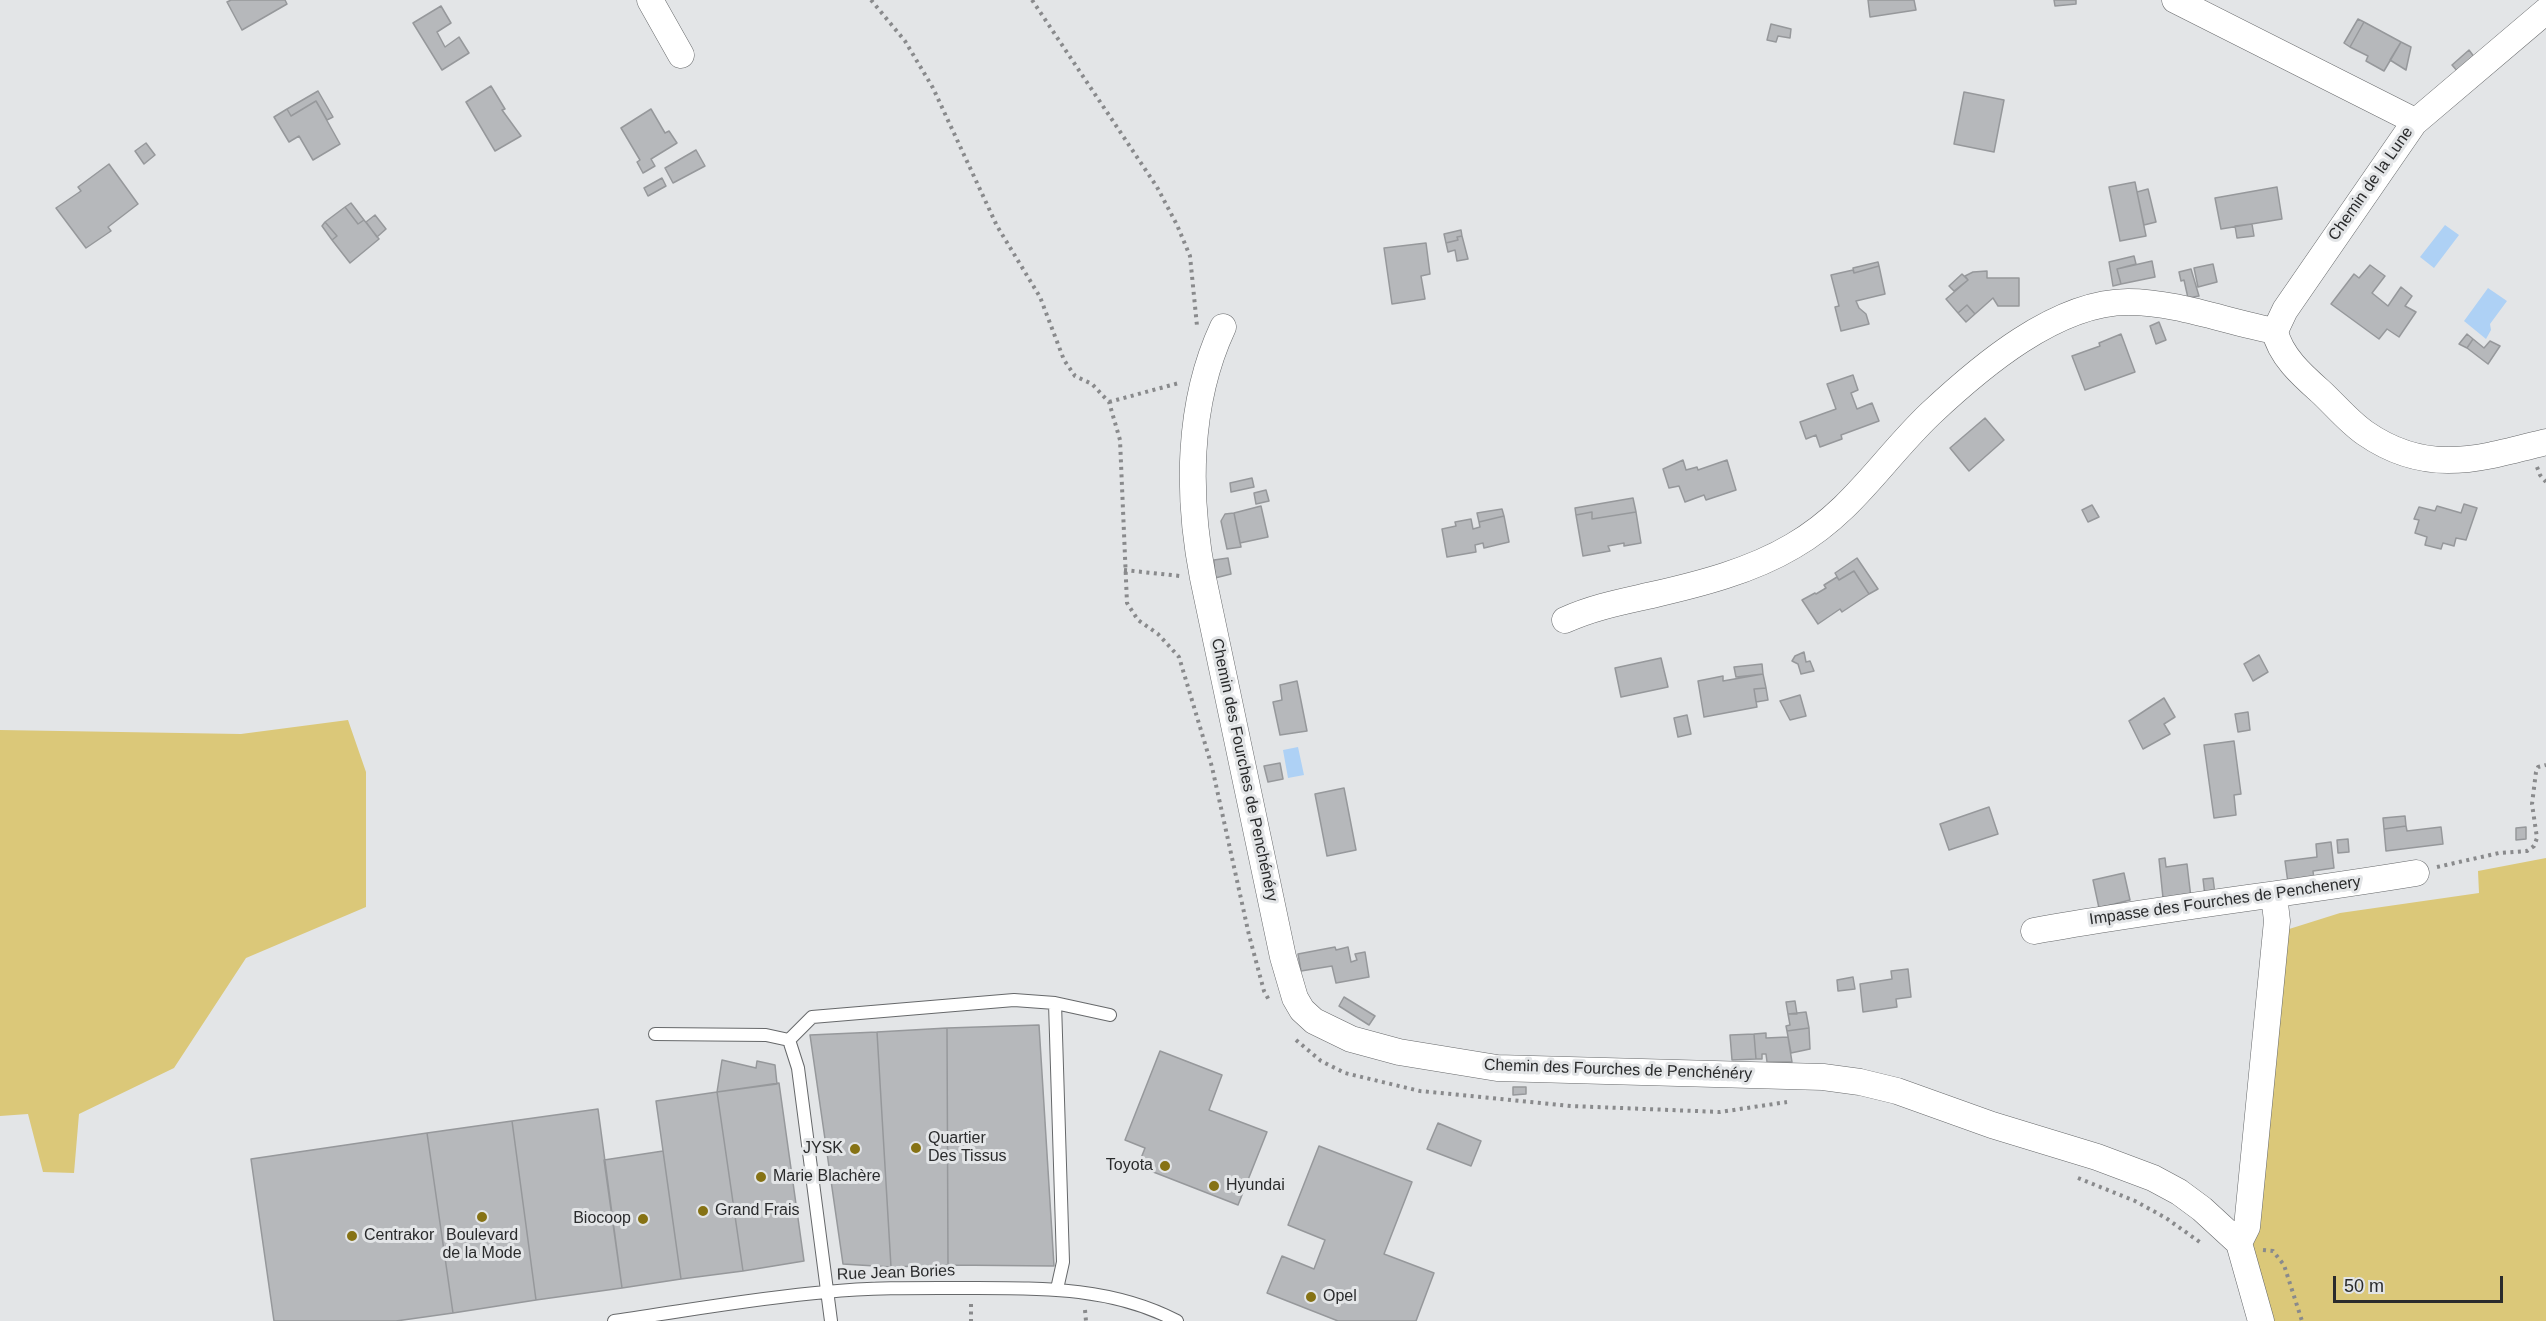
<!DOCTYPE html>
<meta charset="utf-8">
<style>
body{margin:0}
#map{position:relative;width:2546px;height:1321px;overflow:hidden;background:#e3e5e7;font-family:Helvetica,sans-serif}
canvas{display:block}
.scale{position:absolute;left:2333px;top:1276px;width:170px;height:27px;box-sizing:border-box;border:3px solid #2a2b2c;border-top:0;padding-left:8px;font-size:18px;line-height:21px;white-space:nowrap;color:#2a2b2c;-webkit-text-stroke:4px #e3e5e7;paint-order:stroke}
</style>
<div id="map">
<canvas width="2546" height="1321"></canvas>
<div class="scale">50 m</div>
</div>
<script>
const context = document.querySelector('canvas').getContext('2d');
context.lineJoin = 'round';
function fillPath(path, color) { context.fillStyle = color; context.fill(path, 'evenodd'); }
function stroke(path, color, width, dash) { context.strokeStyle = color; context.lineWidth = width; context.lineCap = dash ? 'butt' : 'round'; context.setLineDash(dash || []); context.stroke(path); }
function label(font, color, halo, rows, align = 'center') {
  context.font = font + ' Helvetica,sans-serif'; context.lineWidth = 6; context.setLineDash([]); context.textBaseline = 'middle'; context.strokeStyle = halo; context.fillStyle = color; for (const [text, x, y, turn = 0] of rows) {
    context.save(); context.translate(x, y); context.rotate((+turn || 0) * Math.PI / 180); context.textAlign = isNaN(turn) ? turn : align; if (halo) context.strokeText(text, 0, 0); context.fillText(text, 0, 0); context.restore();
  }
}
const green = new Path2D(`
 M348 720 366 772V907L246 958 174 1068 79 1114 74 1173 43 1172 28 1114 0 1116V730L241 734Z
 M2546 858V1321H2273L2252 1251 2286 930 2340 913 2479 893 2478 871Z`);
const water = new Path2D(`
 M2445 225 2459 235 2434 268 2420 257Z
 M2488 288 2507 301 2490 324 2491 330 2486 339 2464 321Z
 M1298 747 1304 775 1288 778 1283 750Z`);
const building = new Path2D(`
 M231 0H285L287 4 242 30 227 2Z
 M1868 0H1914L1916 10 1870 17Z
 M2054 0H2076V4L2055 6Z
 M441 6 451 23 437 32 445 47 459 37 469 53 442 70 413 23Z
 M2358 19 2364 22 2350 47 2344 43Z
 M2364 22 2401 42 2384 71 2366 61 2368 56 2350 47Z
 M1771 24 1791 29 1790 38 1778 36 1776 42 1767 40Z
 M2401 42 2411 47 2406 70 2390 60Z
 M2469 50 2475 58 2459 73 2452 65Z
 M491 86 505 109 502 110 521 136 495 151 466 102Z
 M318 91 333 117 327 120 316 101 291 116 287 109Z
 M1964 92 2004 100 1994 152 1954 144Z
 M316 101 340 144 313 160 299 136 289 142 274 117 287 109 291 116Z
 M651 109 665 133 669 131 677 143 651 159 655 166 643 173 637 162 640 160 621 128Z
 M146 143 155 155 144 164 135 151Z
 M696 150 705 166 673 183 665 168Z
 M109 164 138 204 108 227 111 231 86 248 56 208 81 191 78 187Z
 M662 178 666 186 648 196 644 188Z
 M2135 182 2146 236 2120 241 2109 187Z
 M2277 187 2282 219 2221 229 2215 198Z
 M2148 189 2156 222 2144 225 2137 192Z
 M351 203 364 220 358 224 345 207Z
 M345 207 358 224 364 220 379 239 350 263 332 240 337 236 325 222Z
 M375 215 386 229 377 237 366 222Z
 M325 222 337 236 332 240 322 226Z
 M2252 224 2254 236 2237 238 2235 226Z
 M1461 230 1462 236 1457 237 1458 240 1446 243 1444 234Z
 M1462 236 1468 259 1457 261 1455 250 1448 252 1446 243 1458 240 1457 237Z
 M1426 243 1430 274 1421 276 1425 299 1392 304 1384 248Z
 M2134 256 2136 264 2117 269 2121 284 2113 286 2109 262Z
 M2152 261 2155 277 2121 284 2117 269Z
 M1878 262 1879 266 1854 273 1853 268Z
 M2213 264 2217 282 2198 287 2194 268Z
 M2370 265 2385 276 2372 293 2388 306 2401 287 2412 296 2405 306 2416 312 2399 337 2387 329 2379 339 2331 304 2354 274 2359 278Z
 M1879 266 1885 294 1856 301 1859 308 1866 314 1869 324 1841 331 1835 307 1839 306 1831 275 1853 270 1854 273Z
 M2191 269 2199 296 2188 298 2184 280 2181 281 2179 272Z
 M1987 271V278H2019V306H1998L1993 298 1975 314 1967 305 1958 313 1946 299 1968 280 1965 276 1973 272Z
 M1962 274 1968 280 1954 291 1949 286Z
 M1967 305 1975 314 1966 322 1958 313Z
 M2159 322 2166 340 2156 344 2150 326Z
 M2121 334 2135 372 2085 390 2072 356 2100 346 2099 343Z
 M2467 334 2473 339 2467 348 2459 344Z
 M2473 339 2484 348 2490 341 2500 346 2488 364 2467 348Z
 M1853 375 1858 390 1851 393 1857 409 1872 403 1879 421 1841 435 1842 439 1820 447 1816 435 1806 439 1800 422 1836 409 1827 384Z
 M1985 418 2004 440 1969 471 1950 448Z
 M1683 460 1686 470 1697 467 1698 470 1727 460 1736 490 1706 500 1704 495 1685 502 1679 486 1669 488 1663 469Z
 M1252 478 1254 487 1231 492 1230 483Z
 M1266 490 1269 501 1256 504 1254 493Z
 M1633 498 1636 512 1592 519V512L1576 515 1575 508Z
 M2464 504 2477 508 2466 540 2456 538 2454 546 2443 543 2441 549 2425 545 2427 537 2415 533 2419 520 2414 519 2419 507 2435 511 2437 506 2461 513Z
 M2092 505 2099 517 2088 522 2082 510Z
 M1261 506 1268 537 1240 543 1234 513Z
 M1502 509 1504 516 1479 522 1477 513Z
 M1592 512V519L1636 512 1641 543 1624 546V543L1608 546 1610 551 1583 556 1576 515Z
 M1234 513 1241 547 1227 549 1221 521 1225 514Z
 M1504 516 1509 542 1484 548 1483 543 1475 545 1476 552 1447 557 1442 529 1456 526 1455 522 1471 519 1473 529 1480 527 1479 522Z
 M1228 558 1231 574 1215 578 1214 560Z
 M1857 558 1878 589 1869 594 1854 571 1839 580 1835 573Z
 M1854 571 1869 594 1842 612 1840 609 1818 624 1802 600 1815 593 1816 594 1826 588 1824 585 1837 577 1839 580Z
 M1804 652 1806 662 1810 661 1814 671 1801 674 1798 664 1792 661 1795 656Z
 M2259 655 2268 672 2253 681 2244 664Z
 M1661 658 1668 687 1621 697 1615 668Z
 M1762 664 1763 674 1736 677 1734 667Z
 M1763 674 1766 688 1754 689 1757 707 1704 717 1698 681 1723 676V681Z
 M1297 681 1307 731 1280 735 1273 702 1282 700 1280 685Z
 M1766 688 1768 700 1756 702 1754 689Z
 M1800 695 1806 716 1790 720 1780 701Z
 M2164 698 2175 717 2164 724 2170 734 2143 749 2129 721Z
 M2248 712 2250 730 2238 732 2235 714Z
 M1687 715 1691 734 1678 737 1674 718Z
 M2234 741 2241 794 2234 795 2236 815 2214 818 2204 745Z
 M1280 763 1283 779 1268 782 1264 766Z
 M1344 788 1356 850 1327 856 1315 794Z
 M1989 807 1998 834 1949 850 1940 824Z
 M2405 816 2406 826 2384 829 2383 818Z
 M2406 826 2407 831 2441 827 2443 844 2386 851 2384 829Z
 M2526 827V839L2516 840V828Z
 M2348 839 2349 852 2338 853 2337 840Z
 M2331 842 2334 868 2313 871 2314 879 2288 883 2285 861 2317 857 2316 844Z
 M2165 858 2166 867 2187 864 2191 898H2163L2159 859Z
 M2124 873 2130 900 2099 908 2093 880Z
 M2213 878 2215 894 2205 896 2203 879Z
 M1335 947 1336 950 1348 947 1351 962 1357 960 1355 954 1365 952 1369 977 1336 983 1332 966 1301 971 1298 954Z
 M1908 969 1911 997 1896 999 1897 1007 1863 1012 1860 984 1892 979 1891 971Z
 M1853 977 1855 989 1838 991 1837 980Z
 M1344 997 1375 1016 1369 1025 1339 1006Z
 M1795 1001 1797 1014H1788L1786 1002Z
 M1806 1012 1809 1028 1787 1031 1786 1026 1790 1025 1788 1014Z
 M1039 1025 1054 1266 948 1265 947 1028Z
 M947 1028 948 1265 891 1267 877 1032Z
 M1809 1028 1810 1049 1791 1053 1787 1031Z
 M877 1032 891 1267 843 1264 810 1035Z
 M1766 1033V1038L1788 1037 1792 1062H1767L1766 1054H1762V1059H1756L1754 1034Z
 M1754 1034 1756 1059 1732 1060 1730 1035Z
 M1160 1051 1222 1075 1209 1110 1267 1132 1238 1205 1138 1166 1145 1148 1125 1140Z
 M722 1060 756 1068 757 1061 775 1065 777 1084 717 1092Z
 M779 1083 804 1261 743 1271 717 1092Z
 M1513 1087H1526V1094L1513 1095Z
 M717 1092 743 1271 681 1279 656 1101Z
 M598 1109 622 1288 536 1300 512 1121Z
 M512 1121 536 1300 453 1313 427 1133Z
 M1438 1123 1481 1141 1471 1166 1427 1149Z
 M427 1133 453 1313 396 1321H274L251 1159Z
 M1319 1146 1412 1182 1384 1254 1434 1273 1416 1321H1338L1267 1293 1282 1256 1314 1269 1325 1240 1288 1225Z
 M663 1151 681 1279 622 1288 604 1160Z`);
const path = new Path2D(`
 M871 0 905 41 933 88 997 226 1040 297 1064 360 1075 376 1092 384 1109 402 1120 440 1127 603 1138 620 1158 634 1179 657 1212 767 1249 935 1264 991 1270 1002
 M1032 0 1157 187 1177 225 1190 256 1197 326
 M1109 402 1179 383
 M2537 467 2540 475 2546 482
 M1124 570 1180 576
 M2437 867 2499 853 2527 851 2534 846 2537 838 2532 804 2536 772 2538 767 2546 765
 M1296 1040 1321 1061 1345 1073 1420 1091 1571 1106 1720 1112 1787 1102
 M2078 1178 2135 1201 2166 1218 2201 1243
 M2263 1250 2273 1251 2284 1265 2302 1321
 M971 1304V1321
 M1085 1310 1086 1321`);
const service = new Path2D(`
 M1055 1003 1063 1262 1057 1289
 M655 1034 766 1035 789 1040
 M789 1040 812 1017 1014 1000 1055 1003 1110 1015
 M789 1040 798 1068 831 1321
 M614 1321C685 1311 755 1298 826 1292 876 1287 927 1288 977 1288 1046 1288 1114 1288 1177 1321`);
const minor = new Path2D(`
 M650 0 681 55
 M2175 0 2407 117 2414 123
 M2546 11 2414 123 2285 310 2275 331C2280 356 2303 376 2321 392 2336 406 2349 422 2365 433 2427 476 2479 459 2546 442
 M1223 327C1187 404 1187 496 1203 578L1283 957 1295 998 1302 1010 1314 1021 1351 1039 1399 1052 1497 1068 1823 1077 1860 1082 1897 1091 1992 1125 2097 1157 2153 1178 2179 1192 2202 1209 2239 1243 2261 1321
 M1565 620C1594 607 1621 602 1652 595 1700 584 1751 571 1793 546 1853 511 1882 460 1930 414 1980 367 2056 302 2128 302 2177 302 2227 322 2275 331
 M2034 931C2161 908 2289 894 2416 873
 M2239 1243 2247 1227 2277 921 2274 895`);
const markers = [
 [916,1148,6,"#867214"],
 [855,1149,6,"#867214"],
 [1165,1166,6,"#867214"],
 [761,1177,6,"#867214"],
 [1214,1186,6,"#867214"],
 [703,1211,6,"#867214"],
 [482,1217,6,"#867214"],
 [643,1219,6,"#867214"],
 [352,1236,6,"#867214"],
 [1311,1297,6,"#867214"]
];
const streetNames = [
 ["Chemin de la Lune",2371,184,-55],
 ["Chemin des Fourches de Penchénéry",1244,770,78],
 ["Impasse des Fourches de Penchenery",2225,901,-8],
 ["Chemin des Fourches de Penchénéry",1618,1070,2],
 ["Rue Jean Bories",896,1273,-2]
];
const poiNames = [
 ["Quartier",928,1139],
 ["Des Tissus",928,1157],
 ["JYSK",843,1149,"right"],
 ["Toyota",1153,1166,"right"],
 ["Marie Blachère",773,1177],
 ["Hyundai",1226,1186],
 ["Grand Frais",715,1211],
 ["Biocoop",631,1219,"right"],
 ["Centrakor",364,1236],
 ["Boulevard",482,1236,"center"],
 ["de la Mode",482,1254,"center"],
 ["Opel",1323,1297]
];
fillPath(green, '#dbc879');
fillPath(water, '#aed1f5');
fillPath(building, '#b6b8bb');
stroke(building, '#96989b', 1.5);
stroke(service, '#66686a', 14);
stroke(minor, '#66686a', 27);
stroke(path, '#898a8c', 4, [3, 4.5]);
stroke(service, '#fff', 12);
stroke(minor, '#fff', 26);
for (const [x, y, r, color] of markers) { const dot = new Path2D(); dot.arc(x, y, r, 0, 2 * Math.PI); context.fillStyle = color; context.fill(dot); stroke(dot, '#e3e5e7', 2); }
label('16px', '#2a2b2c', '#e3e5e7', streetNames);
label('16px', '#2a2b2c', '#e3e5e7', poiNames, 'left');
</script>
